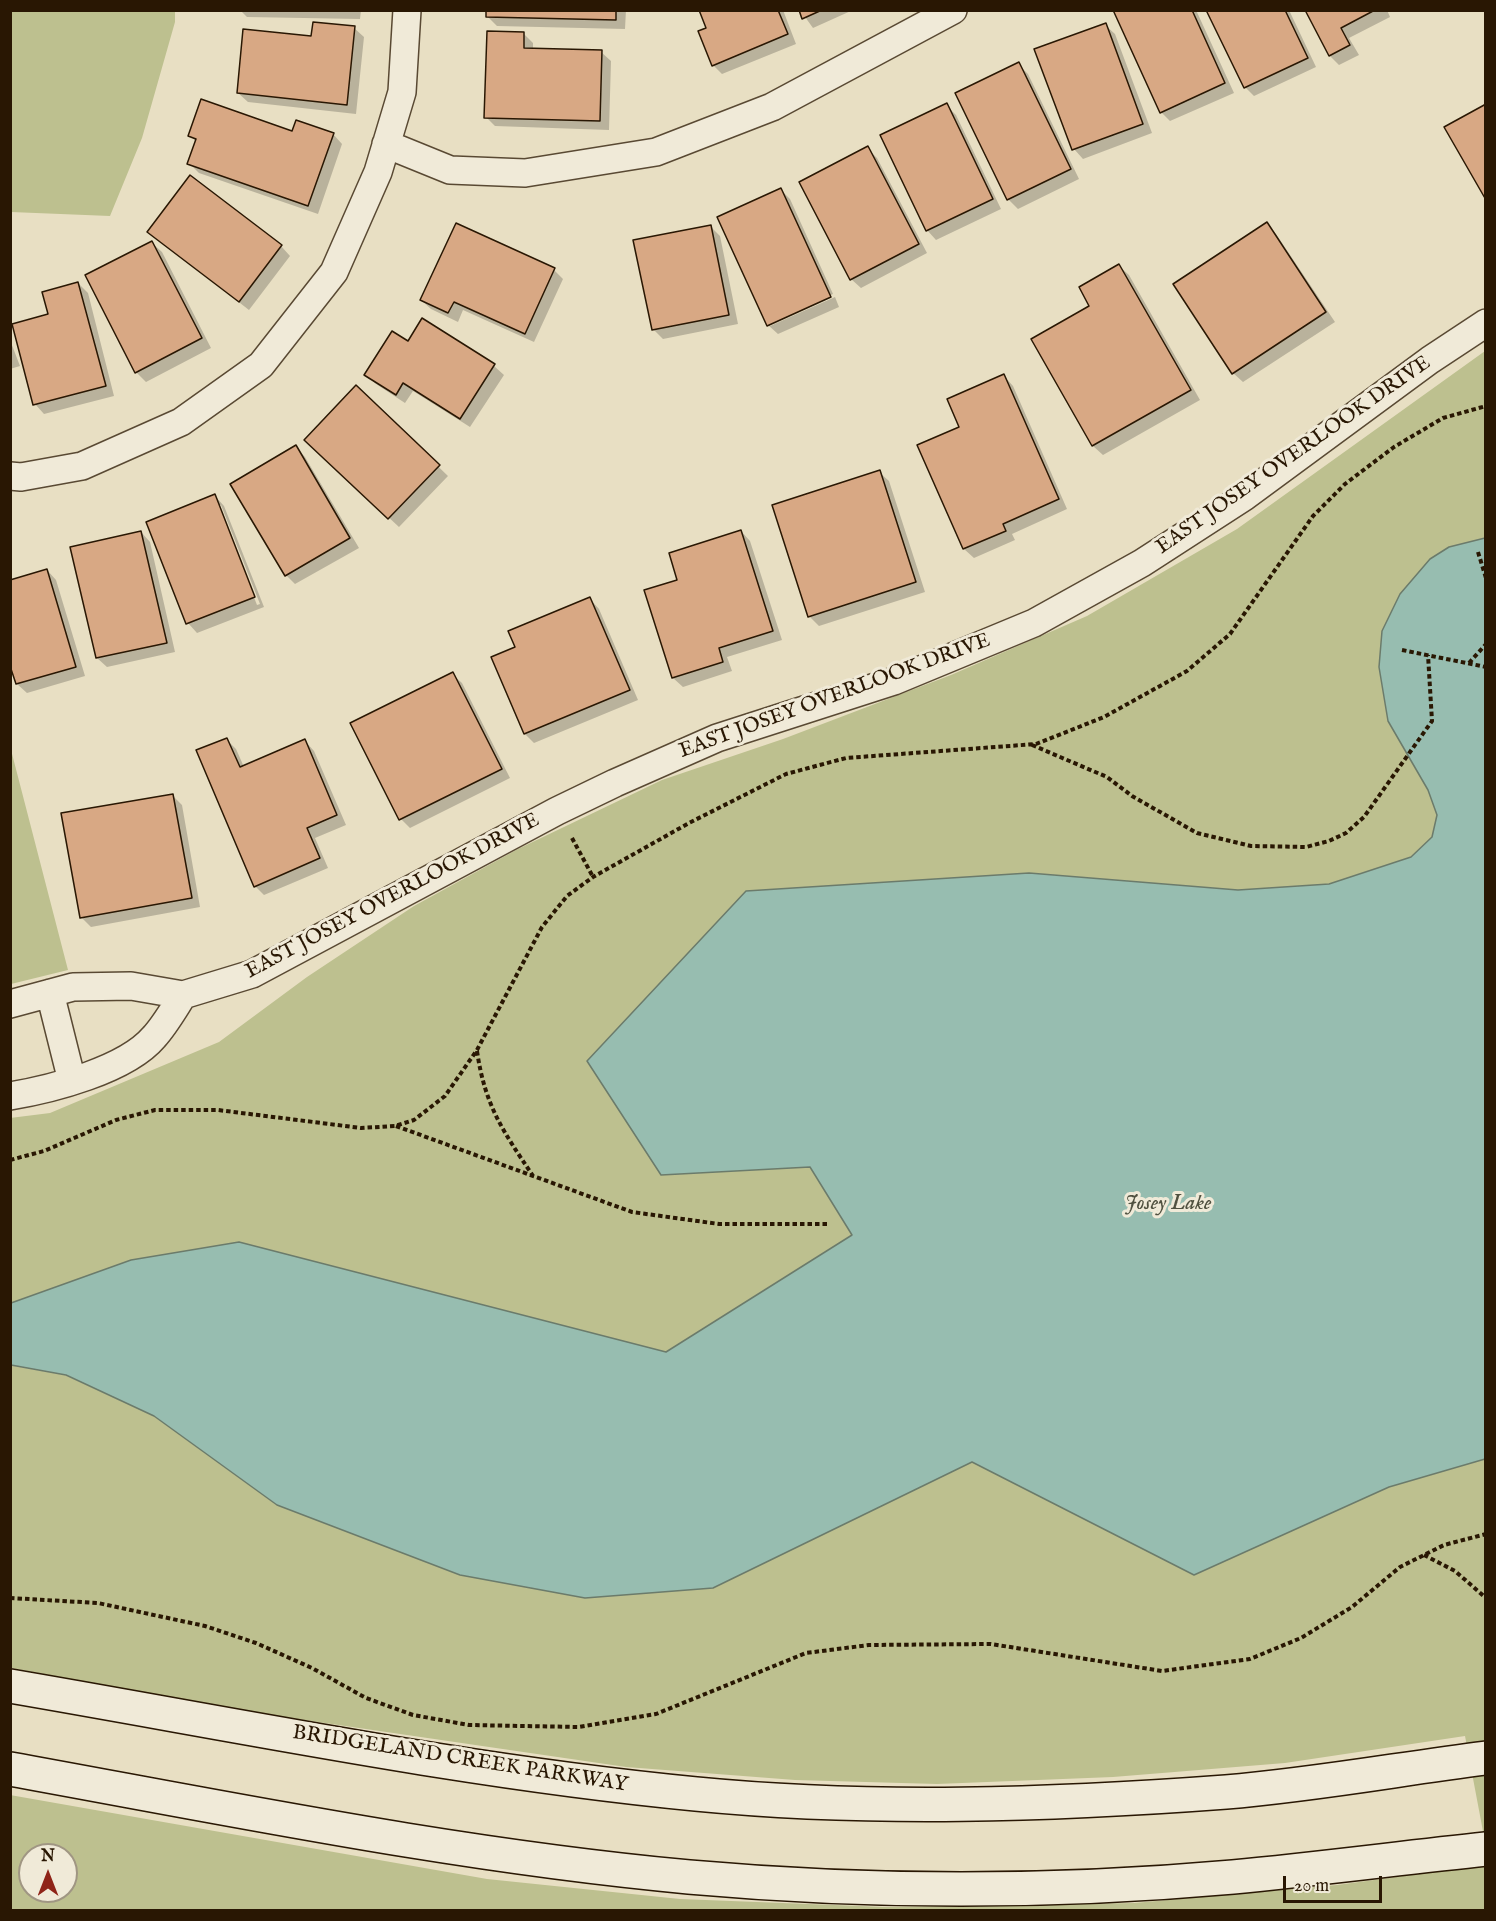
<!DOCTYPE html>
<style>
body{margin:0}
#map{position:relative;width:1496px;height:1921px;overflow:hidden;background:#e8dfc3;font-family:"IM FELL English",serif}
canvas{display:block}
.frame{position:absolute;inset:0;border:12px solid #291703;pointer-events:none}
.north{position:absolute;left:18px;top:1843px;width:60px;height:60px;box-sizing:border-box;background:#f0ead8;border:2px solid #a09683;border-radius:50%;rotate:0deg;font-size:16px;font-weight:700;line-height:24px;text-align:center;color:#291703}
.north::after{content:'';display:block;margin:auto;width:21px;height:27px;background:#8f2418;clip-path:polygon(50% 0,100% 100%,50% 72%,0 100%)}
.scale{position:absolute;left:1283px;top:1876px;width:99px;height:27px;box-sizing:border-box;border:3px solid #291703;border-top:0;padding-left:8px;font-size:18px;line-height:21px;white-space:nowrap;color:#291703;-webkit-text-stroke:4px #f0ead8;paint-order:stroke}
</style>
<div id="map">
<canvas width="1496" height="1921"></canvas>
<div class="frame"></div>
<div class="north">N</div>
<div class="scale">20 m</div>
</div>
<script>
const context = document.querySelector('canvas').getContext('2d');
context.lineJoin = 'round';
function fillPath(path, color) { context.fillStyle = color; context.fill(path, 'evenodd'); }
function stroke(path, color, width, dash) { context.strokeStyle = color; context.lineWidth = width; context.lineCap = dash ? 'butt' : 'round'; context.setLineDash(dash || []); context.stroke(path); }
function label(font, color, halo, rows, align = 'center') {
  context.font = font + ' "IM FELL English",serif'; context.lineWidth = 6; context.setLineDash([]); context.textBaseline = 'middle'; context.strokeStyle = halo; context.fillStyle = color; for (const [text, x, y, turn = 0] of rows) {
    context.save(); context.translate(x, y); context.rotate((+turn || 0) * Math.PI / 180); context.textAlign = isNaN(turn) ? turn : align; if (halo) context.strokeText(text, 0, 0); context.fillText(text, 0, 0); context.restore();
  }
}
const green = new Path2D(`
 M10 11H175V22L142 138 110 216 11 212Z
 M1485 351V538L1449 547 1400 594 1382 632 1379 667 1388 721 1428 790 1438 815 1432 837 1411 857 1329 884 1238 890 1029 873 661 1175 810 1167 852 1235 666 1352 239 1242 11 1303 10 1118 50 1113 219 1042 307 977 414 906 518 849 662 780 783 739 951 675 1087 616 1237 529Z
 M10 746 68 970 11 984H10Z
 M10 1365 65 1375 154 1416 277 1505 460 1575 713 1588 972 1462 1194 1575 1389 1487 1485 1459V1842L1465 1736 1285 1763 1113 1777 937 1784 795 1780 626 1767 270 1715 11 1668Z
 M10 1795 487 1879 680 1899 885 1907 1134 1903 1337 1885 1485 1865V1910H11ZM30 1855H66V1891H30Z`);
const water = new Path2D(`
 M1485 538V1459L1389 1487 1194 1575 972 1462 713 1588 585 1598 460 1575 277 1505 154 1416 66 1375 11 1365V1303L131 1260 239 1242 666 1352 852 1235 810 1167 661 1175 587 1061 746 891 1029 873 1238 890 1329 884 1411 857 1432 837 1437 815 1428 790 1388 721 1379 667 1382 631 1400 594 1430 559 1449 547Z`);
const shadow = new Path2D(`
 M240 10H361L360 19 247 17Z
 M488 10H626L625 29 497 26 488 17Z
 M700 10H783L796 44 722 74 713 65 708 29Z
 M800 10H853L813 28Z
 M1115 10H1196L1234 93 1170 121 1161 112Z
 M1208 10H1289L1316 67 1254 96 1245 87Z
 M1307 10H1387L1390 17 1349 38 1359 55 1339 65 1330 56Z
 M1105 25 1115 34 1152 133 1083 159 1074 149Z
 M354 28 364 37 356 114 248 102 238 93 312 38Z
 M523 33 533 43V50L601 52 611 61 609 130 495 126 486 117Z
 M1018 64 1028 74 1079 179 1018 209 1008 199 957 94Z
 M946 105 956 115 1001 209 936 240 927 230Z
 M293 133 333 134 342 144 318 214 199 173 189 163 196 142 190 135Z
 M867 148 877 158 927 253 861 288 851 279Z
 M781 190 790 199 833 294 770 323V326L835 297 839 307 778 334 768 325Z
 M1267 224 1276 234 1335 322 1243 382 1233 373Z
 M711 227 720 236 738 324 663 339 653 329Z
 M149 232 281 246 290 256 249 310Z
 M152 243 162 252 211 348 146 382 136 372Z
 M1119 266 1129 275 1200 400 1103 455 1093 446 1033 340 1091 307Z
 M554 270 563 279 534 342 463 310 458 322 431 309 421 300Z
 M78 283 88 293 114 396 44 414 35 404 50 315Z
 M423 320 494 366 504 375 470 427 413 391 405 403 376 384 366 375 408 343Z
 M10 340 20 366 10 369Z
 M1004 376 1013 386 1067 509 1012 534 1015 540 974 558 964 549 919 446 961 428Z
 M356 387 448 476 399 527 315 449Z
 M296 447 305 457 359 548 295 584 286 575Z
 M879 472 889 481 925 592 819 626 809 616Z
 M215 496 224 506 264 607 197 633 188 623 148 523ZM218 505H221L260 604 257 605Z
 M741 531 750 541 782 640 727 657 732 671 683 687 673 678 679 581Z
 M141 532 150 542 175 652 107 667 97 658Z
 M47 570 56 580 85 676 27 693 17 684Z
 M590 599 599 609 638 700 534 743 525 734 493 658 517 648Z
 M452 674 462 683 510 778 410 828 401 819Z
 M227 740 236 749 244 767 305 741 314 751 346 825 315 838 328 868 264 895 255 886Z
 M173 796 182 805 200 907 91 927 81 917Z`);
const building = new Path2D(`
 M486 10H616V20L486 17Z
 M699 10H778L788 34 712 66 698 31 706 28Z
 M799 10H822L802 19Z
 M1113 10H1192L1225 83 1160 113Z
 M1206 10H1285L1308 58 1244 88Z
 M1305 10H1375L1341 28 1350 45 1329 56Z
 M313 22 355 26 347 105 237 93 243 29 311 36Z
 M1106 23 1143 124 1072 150 1034 49Z
 M487 31 524 32V48L602 50 600 121 484 118Z
 M1019 62 1071 169 1007 200 955 93Z
 M201 99 292 131 296 120 334 133 308 206 187 164 196 139 188 136Z
 M947 103 993 199 926 231 880 135Z
 M1486 104V200L1444 127Z
 M868 146 919 244 850 280 799 182Z
 M190 175 282 245 239 302 147 232Z
 M781 188 831 297 767 326 717 217Z
 M1267 222 1326 312 1232 374 1173 284Z
 M456 223 555 268 525 334 454 302 448 313 420 300Z
 M711 225 729 315 652 330 633 240Z
 M152 241 202 338 135 373 85 275Z
 M1119 264 1191 390 1092 446 1031 339 1089 306 1079 287Z
 M78 282 106 386 33 405 12 324 48 314 42 292Z
 M422 318 495 364 460 419 403 383 396 395 364 375 392 331 408 341Z
 M1004 374 1059 499 1003 524 1006 531 963 549 917 445 959 427 947 399Z
 M356 385 440 465 388 519 304 440Z
 M296 445 350 538 285 576 230 484Z
 M880 470 916 582 808 617 772 505Z
 M215 494 255 597 186 624 146 522Z
 M741 530 773 631 719 648 723 662 672 678 644 590 677 580 669 553Z
 M141 531 167 643 96 658 70 547Z
 M47 569 76 667 16 684 10 666V580Z
 M590 597 630 690 524 734 491 657 515 647 508 631Z
 M453 672 502 769 399 820 350 723Z
 M227 738 240 767 305 739 337 815 307 828 320 858 254 887 196 750Z
 M173 794 192 898 80 918 61 813Z`);
const path = new Path2D(`
 M1478 552 1486 578
 M1402 650 1486 667
 M1469 663 1486 644
 M1032 745 1107 777 1132 796 1197 833 1251 846 1306 847 1329 841 1346 833 1364 817 1432 721 1428 655
 M572 838 593 877
 M477 1051C485 1106 503 1131 533 1176
 M396 1126 632 1212 719 1224H829
 M10 1160 44 1151 116 1120 155 1110H218L361 1128 395 1126 414 1120 445 1096 477 1050 542 927 567 896 593 877 689 823 786 774 846 758 1036 744 1104 717 1187 671 1230 634 1313 516 1345 484 1394 447 1443 418 1486 406
 M1424 1555 1455 1571 1486 1598
 M10 1598 98 1603 205 1626 256 1643 312 1668 366 1698 413 1715 469 1725 579 1727 656 1714 806 1653 869 1645 991 1644 1162 1671 1250 1659 1301 1638 1352 1607 1400 1567 1444 1545 1486 1534`);
const minor = new Path2D(`
 M386 144 450 170 525 173 656 152 772 107 953 10
 M10 476 21 477 82 466 181 422 261 365 334 272 378 172 402 92 407 10
 M50 993 72 1081
 M10 1004 73 987 131 986 183 995 252 974 557 811 615 783 717 738 894 681 1034 623 1142 563 1244 497 1430 360 1486 323
 M10 1096C52 1089 126 1070 154 1037 165 1025 174 1009 183 995`);
const secondary = new Path2D(`
 M10 1686C238 1725 466 1772 696 1794 871 1811 1052 1805 1226 1792 1313 1785 1399 1769 1486 1758
 M10 1769C236 1810 461 1856 689 1877 869 1893 1053 1893 1233 1877 1317 1869 1401 1858 1486 1849`);
const streetNames = [
 ["EAST JOSEY OVERLOOK DRIVE",1294,456,-35],
 ["EAST JOSEY OVERLOOK DRIVE",835,697,-20],
 ["EAST JOSEY OVERLOOK DRIVE",393,897,-28],
 ["BRIDGELAND CREEK PARKWAY",460,1760,9]
];
const waterNames = [
 ["Josey Lake",1168,1204]
];
fillPath(green, '#bdc08f');
fillPath(water, '#97bdb0');
stroke(water, '#6b7b6b', 1.5);
fillPath(shadow, '#0003');
fillPath(building, '#d8a884');
stroke(building, '#291703', 1.5);
stroke(minor, '#594933', 30);
stroke(secondary, '#291703', 36);
stroke(path, '#291703', 4, [4.5, 3]);
stroke(minor, '#f0ead8', 27);
stroke(secondary, '#f0ead8', 33);
label('21px', '#291703', '#f0ead8', streetNames);
label('italic 22px', '#505140', '#f0ead8', waterNames);
</script>
